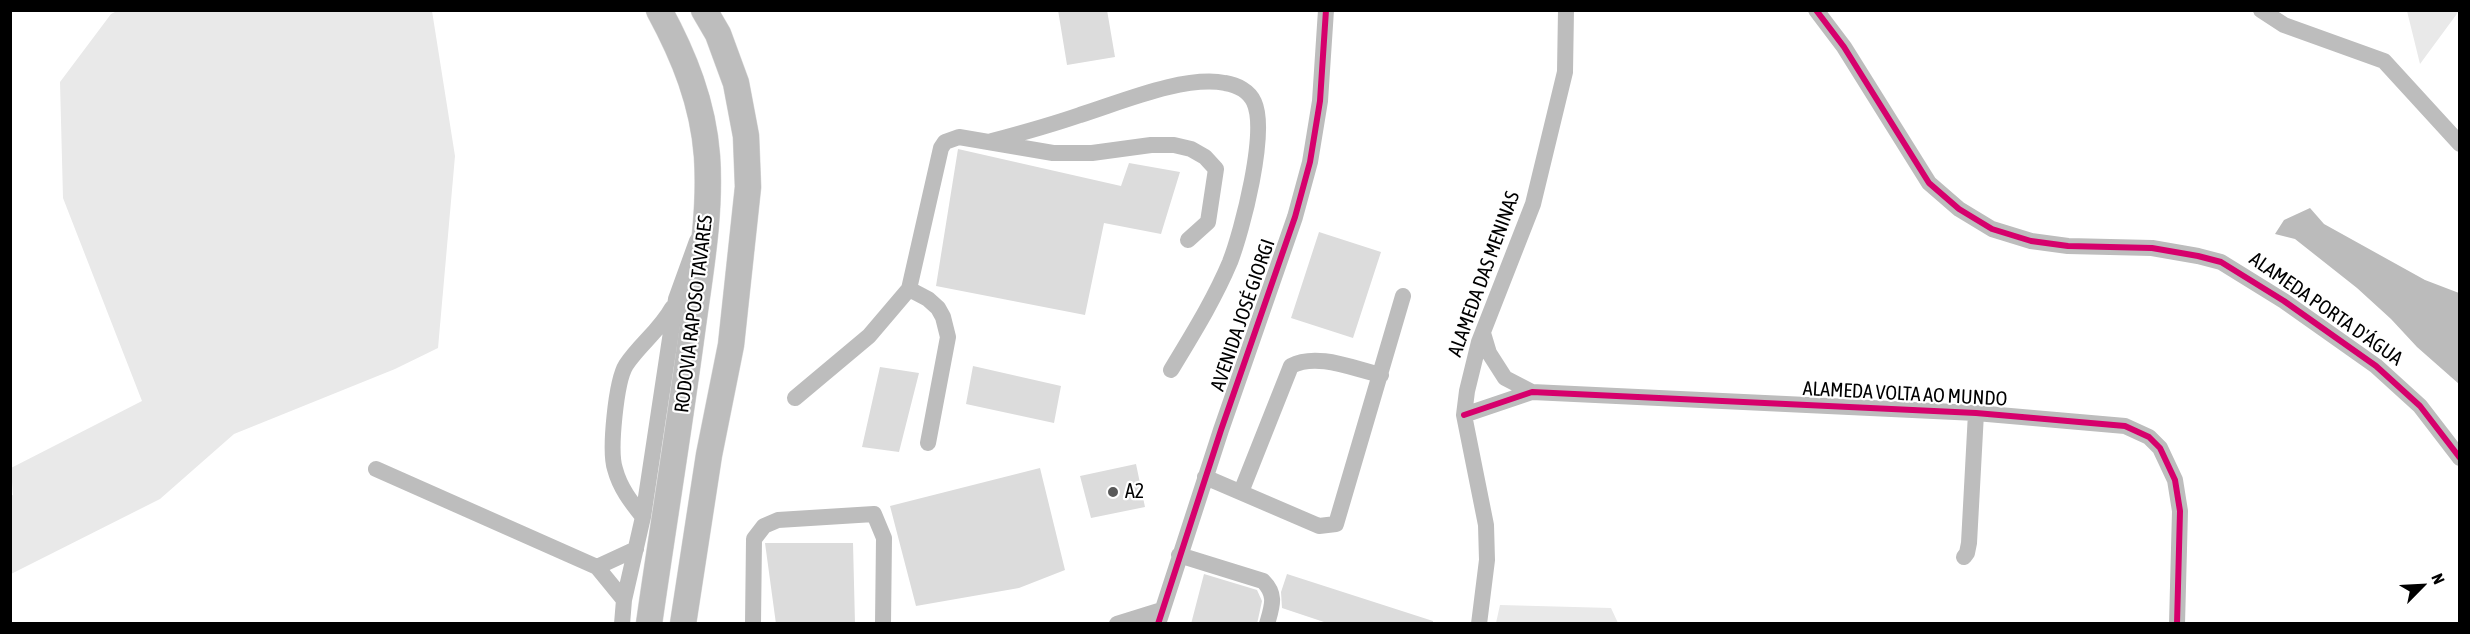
<!DOCTYPE html>
<meta charset="utf-8">
<style>
body{margin:0}
#map{position:relative;width:2470px;height:634px;overflow:hidden;background:#fff;font-family:"Asap Condensed",sans-serif}
canvas{display:block}
.frame{position:absolute;inset:0;border:12px solid #000;pointer-events:none}
.north{position:absolute;left:2392px;top:556px;width:60px;height:60px;-webkit-text-stroke:4px #fff;paint-order:stroke;rotate:66deg;font-size:16px;font-weight:700;line-height:24px;text-align:center;color:#000}
.north::after{content:'';display:block;margin:auto;width:21px;height:27px;background:#000;clip-path:polygon(50% 0,100% 100%,50% 72%,0 100%)}
</style>
<div id="map">
<canvas width="2470" height="634"></canvas>
<div class="frame"></div>
<div class="north">N</div>
</div>
<script>
const context = document.querySelector('canvas').getContext('2d');
context.lineJoin = 'round';
function fillPath(path, color) { context.fillStyle = color; context.fill(path, 'evenodd'); }
function stroke(path, color, width, dash) { context.strokeStyle = color; context.lineWidth = width; context.lineCap = dash ? 'butt' : 'round'; context.setLineDash(dash || []); context.stroke(path); }
function label(font, color, halo, rows, align = 'center') {
  context.font = font + ' "Asap Condensed",sans-serif'; context.lineWidth = 4.5; context.setLineDash([]); context.textBaseline = 'middle'; context.strokeStyle = halo; context.fillStyle = color; for (const [text, x, y, turn = 0] of rows) {
    context.save(); context.translate(x, y); context.rotate((+turn || 0) * Math.PI / 180); context.textAlign = isNaN(turn) ? turn : align; if (halo) context.strokeText(text, 0, 0); context.fillText(text, 0, 0); context.restore();
  }
}
const green = new Path2D(`
 M117 11H432L455 156 438 348 395 369 234 434 160 499 11 574 10 496 13 495 11 468 142 401 63 198 60 82 111 14Z
 M2407 11H2459L2420 64Z
 M1500 605 1611 608 1618 623H1496Z`);
const water = new Path2D(`
 M2310 208 2324 224 2425 280 2459 293V384L2417 347 2391 319 2357 288 2295 239 2275 234 2284 220Z`);
const building = new Path2D(`
 M1058 10H1107L1115 57 1067 65Z
 M958 149 1121 186 1129 163 1180 172 1161 234 1104 223 1085 315 936 286Z
 M1319 232 1381 252 1353 338 1291 318Z
 M973 366 1061 386 1054 423 966 404Z
 M880 367 919 373 899 452 862 447Z
 M1136 464 1145 507 1091 518 1080 476Z
 M1040 468 1065 570 1019 588 916 606 890 506Z
 M765 543H853L855 624H776Z
 M1204 574 1257 590 1262 601 1257 624H1191Z
 M1287 574 1433 621V624H1330L1282 608 1281 592Z`);
const minor = new Path2D(`
 M1816 10 1844 47 1929 183 1959 209 1992 229 2031 241 2068 246 2152 248 2198 256 2221 262 2284 301 2376 366 2420 406 2460 458
 M2261 10 2284 25 2384 61 2460 144
 M992 141C1022 133 1051 125 1080 115 1119 103 1184 75 1225 83 1237 85 1249 91 1254 102 1268 132 1242 231 1230 262 1214 300 1192 335 1171 370
 M1483 333 1489 353 1505 378 1532 392
 M795 398 869 336 909 289
 M1464 415 1532 392 1976 413 2125 426 2149 437 2160 448 2175 480 2180 511 2177 624
 M928 443 948 337 943 317 938 308 928 299 909 289 941 148 945 142 959 137 1053 153H1092L1151 145H1174L1191 149 1205 157 1216 169 1208 222 1188 240
 M376 469 597 567 624 600
 M1205 477 1319 526 1336 524 1403 296
 M1241 492 1291 366C1317 352 1354 369 1381 375
 M643 517C631 502 620 488 615 469 609 451 616 381 626 365 639 345 660 330 672 308
 M1179 555 1263 581C1277 595 1272 606 1267 624
 M1964 557 1967 553 1969 543 1976 413
 M597 567 636 549
 M622 624 624 600 643 517 676 299 697 241
 M753 624 754 539 764 526 778 520 874 514 884 538 883 624
 M1117 624 1162 610
 M1158 624 1221 430 1295 217 1310 162 1320 101 1326 10
 M1479 624 1487 560 1486 525 1464 415 1467 391 1479 342 1533 204 1565 72 1566 10`);
const highway = new Path2D(`
 M649 624C663 526 679 429 692 332 700 273 711 215 707 156 703 103 684 56 659 10
 M683 624 709 455 731 345 748 187 746 136 736 83 718 34 704 10`);
const cycleway = new Path2D(`
 M1816 10 1844 47 1929 183 1959 209 1992 229 2031 241 2068 246 2152 248 2198 256 2221 262 2284 301 2376 366 2420 406 2460 458
 M1464 415 1532 392 1976 413 2125 426 2149 437 2160 448 2175 480 2180 511 2177 624
 M1158 624 1221 430 1295 217 1310 162 1320 101 1326 10`);
const markers = [
 [1113,492,6,"#595959"]
];
const streetNames = [
 ["ALAMEDA DAS MENINAS",1484,274,-70],
 ["ALAMEDA PORTA D'ÁGUA",2326,309,35],
 ["RODOVIA RAPOSO TAVARES",694,314,-83],
 ["AVENIDA JOSÉ GIORGI",1243,315,-71],
 ["ALAMEDA VOLTA AO MUNDO",1905,394,3]
];
const poiNames = [
 ["A2",1125,492]
];
fillPath(green, '#e9e9e9');
fillPath(water, '#bbb');
fillPath(building, '#dcdcdc');
stroke(highway, '#dbdbdb', 27);
stroke(minor, '#bdbdbd', 16);
stroke(highway, '#bdbdbd', 26);
stroke(cycleway, '#d6006c', 6);
for (const [x, y, r, color] of markers) { const dot = new Path2D(); dot.arc(x, y, r, 0, 2 * Math.PI); context.fillStyle = color; context.fill(dot); stroke(dot, '#fff', 2); }
label('20px', '#000', '#fff', streetNames);
label('20px', '#000', '#fff', poiNames, 'left');
</script>
